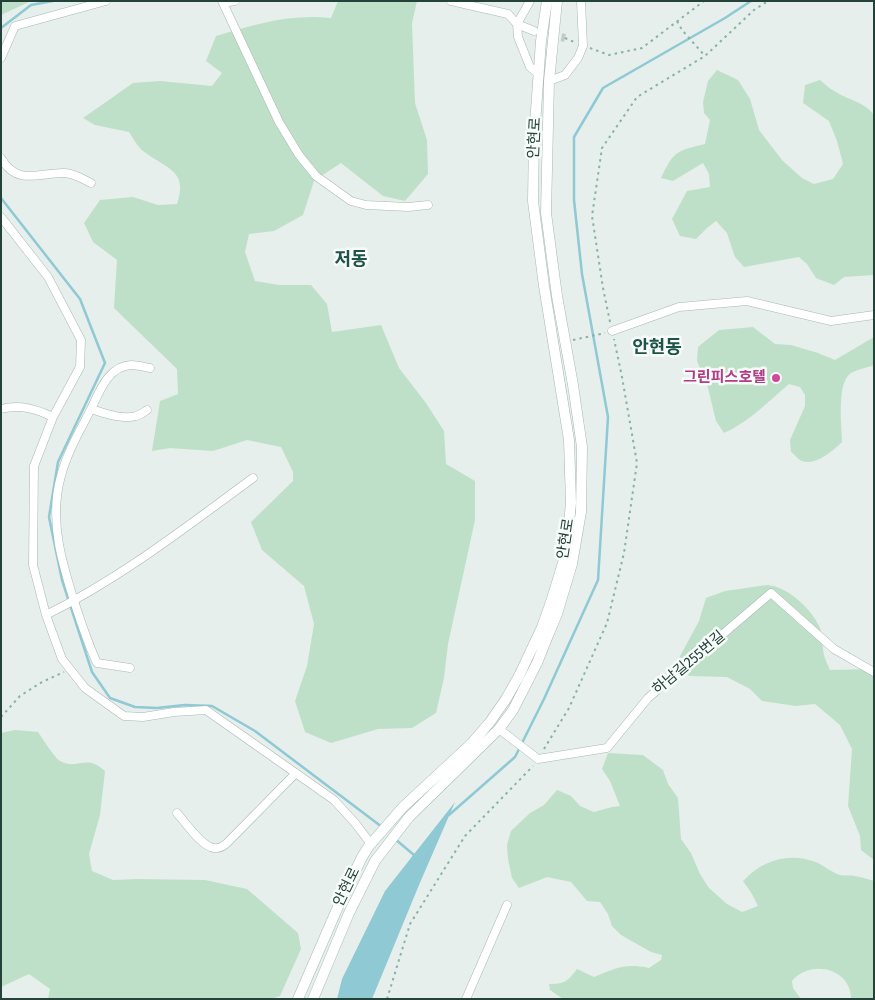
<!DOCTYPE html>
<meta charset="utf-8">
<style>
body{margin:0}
#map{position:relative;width:875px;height:1000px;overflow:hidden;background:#e6efeb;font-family:"Fira Sans Condensed",sans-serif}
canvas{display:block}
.frame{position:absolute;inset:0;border:2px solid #24423a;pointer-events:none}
</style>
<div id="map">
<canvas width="875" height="1000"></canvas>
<div class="frame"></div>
</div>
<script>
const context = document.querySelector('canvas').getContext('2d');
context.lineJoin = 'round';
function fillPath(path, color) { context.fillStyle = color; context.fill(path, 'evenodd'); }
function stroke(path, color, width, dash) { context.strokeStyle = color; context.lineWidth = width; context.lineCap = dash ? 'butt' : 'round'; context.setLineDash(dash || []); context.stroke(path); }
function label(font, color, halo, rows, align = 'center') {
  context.font = font + ' "Fira Sans Condensed","Noto Sans KR",sans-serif'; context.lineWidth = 5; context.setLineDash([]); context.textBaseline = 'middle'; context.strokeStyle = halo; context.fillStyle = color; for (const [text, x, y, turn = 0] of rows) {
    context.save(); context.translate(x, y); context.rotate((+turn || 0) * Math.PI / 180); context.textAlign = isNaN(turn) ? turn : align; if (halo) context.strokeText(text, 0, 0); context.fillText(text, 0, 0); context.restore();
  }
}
const green = new Path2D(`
 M1 1H31L1 15Z
 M338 1H417L412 23 415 103 427 140 428 174 405 201 383 196 341 163 314 181 303 215 274 231 249 234 245 252 255 281 279 285H311L327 304 332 332 381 325 399 368 426 403 444 431 446 464 475 481V520L448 644 444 678 436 713 412 728 378 729 331 743 305 732 295 701 307 666 314 624 304 586 262 550 251 522 293 481V472L281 447 247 440 213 451 170 448 152 451 160 401 178 394 177 369 114 308 117 260 93 242 84 223 100 200 133 197 158 205 177 204C189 170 165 168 143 151 137 146 133 138 129 132L95 125 83 118 133 83 160 81 212 86 222 73 206 61 216 36C257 24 288 14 331 18Z
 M717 70 738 80 750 99 759 130 782 160 802 178 814 184 833 179 843 164 837 141 829 121 803 103 805 85 820 80C825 84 830 89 836 92 848 100 865 102 874 115V275L844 277 834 285 816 278 807 264 799 257 744 267 735 257 727 233 716 221 707 228 696 239 680 236 672 219 687 191 710 187 709 174 703 163 673 181 661 178C674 151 676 151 705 144L710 120 704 113 703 102 708 81Z
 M753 327 775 344 791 345 818 353 835 360 874 337V365C867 368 858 369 851 373 836 383 842 426 842 442 833 451 813 468 800 460 797 458 794 454 791 452L790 440 805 406V395L800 387 789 384C769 401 749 422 724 433L716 421 708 388 697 361 698 347 719 330Z
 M767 585C787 586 812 609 820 628 823 636 822 646 824 655 825 660 828 665 830 670L874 669V860L861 850 860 836 848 806 852 749 840 725 815 704 796 706 762 701 750 689 727 677 689 676 679 658 699 621 706 598 725 591Z
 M15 730 38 732C43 739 54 757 60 761 78 771 85 753 105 771L100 815 89 854 92 871 113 880 138 879 205 880 247 889 298 933 301 949 280 996 271 999H48L50 989 29 974 1 987V733Z
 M608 753 643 755 663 770 668 784 678 798 681 839 691 853 700 874 709 888 727 904 742 912 758 906 752 894 743 881C763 860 788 852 816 862 824 866 831 872 840 875 845 876 850 875 855 876 861 877 868 879 874 881V999H851C851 968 810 959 792 981L793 988 801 999H563L550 990 549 984C565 984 568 981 577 969L594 977C616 968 625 963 649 968L661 960 662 955 651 952 621 935 612 926 608 914 600 902 587 901 571 882 547 877 519 888 512 878 508 859 507 845 511 831 530 813 544 805 557 790 571 796 580 806 594 812 612 807 620 806 610 781 602 769Z`);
const water = new Path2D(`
 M455 802 419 885 372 999H337L342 979 385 891Z`);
const stream = new Path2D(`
 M1 28 31 5 53 1
 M1 198 80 299 105 363 58 462 49 517 62 580 92 672 110 698 135 707 157 708 185 705 212 706 255 731 382 827
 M449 815 515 757 544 699 598 580 608 417 582 274 574 200V137L603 88 725 18 751 1
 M395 839 414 855 413 858`);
const minorTunnel = new Path2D(`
 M538 32 565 38`);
const path = new Path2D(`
 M677 21 682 30 705 56
 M565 38 574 42
 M590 48 609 55 642 48 704 1
 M610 322 603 288 592 216 602 148 637 97 705 56 754 10 768 1
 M573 340 605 333
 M1 717 20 696 42 682 64 672
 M544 749 569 708 607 623 624 553 637 463 622 377 614 339
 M387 999 410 924 465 836 533 766`);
const minor = new Path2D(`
 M222 1 223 3 235 1
 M451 1 508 14 517 24 534 31
 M530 1 517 24 518 37 530 67 539 74
 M223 3 279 122 299 155 316 176 351 201 366 205 408 207 428 205
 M1 58 15 26 106 1
 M549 81 565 75 578 58 583 46 581 1
 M1 158C17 187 41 172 65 173 75 174 83 179 91 183
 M1 217 48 277 81 340 80 367 53 417 34 466 33 565 46 615 62 659 85 688 124 716 143 717 174 712 206 710 334 800 355 823 371 844
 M612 331 679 307 747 301 831 321 874 315
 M1 409C20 404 36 409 53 417
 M91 409C104 413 122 420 136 416 140 415 144 412 147 410
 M46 615C121 578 186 527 253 478
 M130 668 97 663C89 646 83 628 77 610 63 567 48 521 61 476 67 452 81 429 92 407 100 390 109 366 131 365 137 365 144 367 150 368
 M499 729 538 759 607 748 648 698 771 593 834 649 874 672
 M177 813C185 822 202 847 214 848 220 849 224 846 228 842L296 773
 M466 999 507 905`);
const tertiary = new Path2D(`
 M298 999 337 909 362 857 369 846 403 807 471 744 490 722 506 699 519 676 542 627 551 602 566 553 571 503 569 440 544 286 533 201 534 138 541 41 547 1
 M313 999 349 913 375 861 409 817 499 729 513 710 537 663 547 638 557 614 572 564 581 512 582 447 573 385 557 296 546 213 549 81 557 1`);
const markers = [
 [776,378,5,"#d1479c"]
];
const streetNames = [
 ["안현로",535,138,-87],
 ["안현로",566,539,-81],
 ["하남길255번길",689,663,-40],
 ["안현로",347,887,-64]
];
const hotelNames = [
 ["그린피스호텔",766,378]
];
const quarterNames = [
 ["저동",351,260],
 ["안현동",657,348]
];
fillPath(green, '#bfe0c8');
fillPath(water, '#8ec9d4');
stroke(stream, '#8ec9d4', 2.5);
stroke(minorTunnel, '#bfccc8', 8, [8, 4]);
stroke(minor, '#a8b8b2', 9);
stroke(tertiary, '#a8b8b2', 11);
stroke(path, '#86b3a5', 2, [2.5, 4]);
stroke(minor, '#fff', 8);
stroke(tertiary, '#fff', 10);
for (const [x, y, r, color] of markers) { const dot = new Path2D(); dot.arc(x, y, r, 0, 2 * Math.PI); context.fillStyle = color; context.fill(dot); stroke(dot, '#f7fbf9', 2); }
label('15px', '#24423a', '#f7fbf9', streetNames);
label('bold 15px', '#b23c85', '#f7fbf9', hotelNames, 'right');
label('bold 18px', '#1f5548', '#f7fbf9', quarterNames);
</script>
